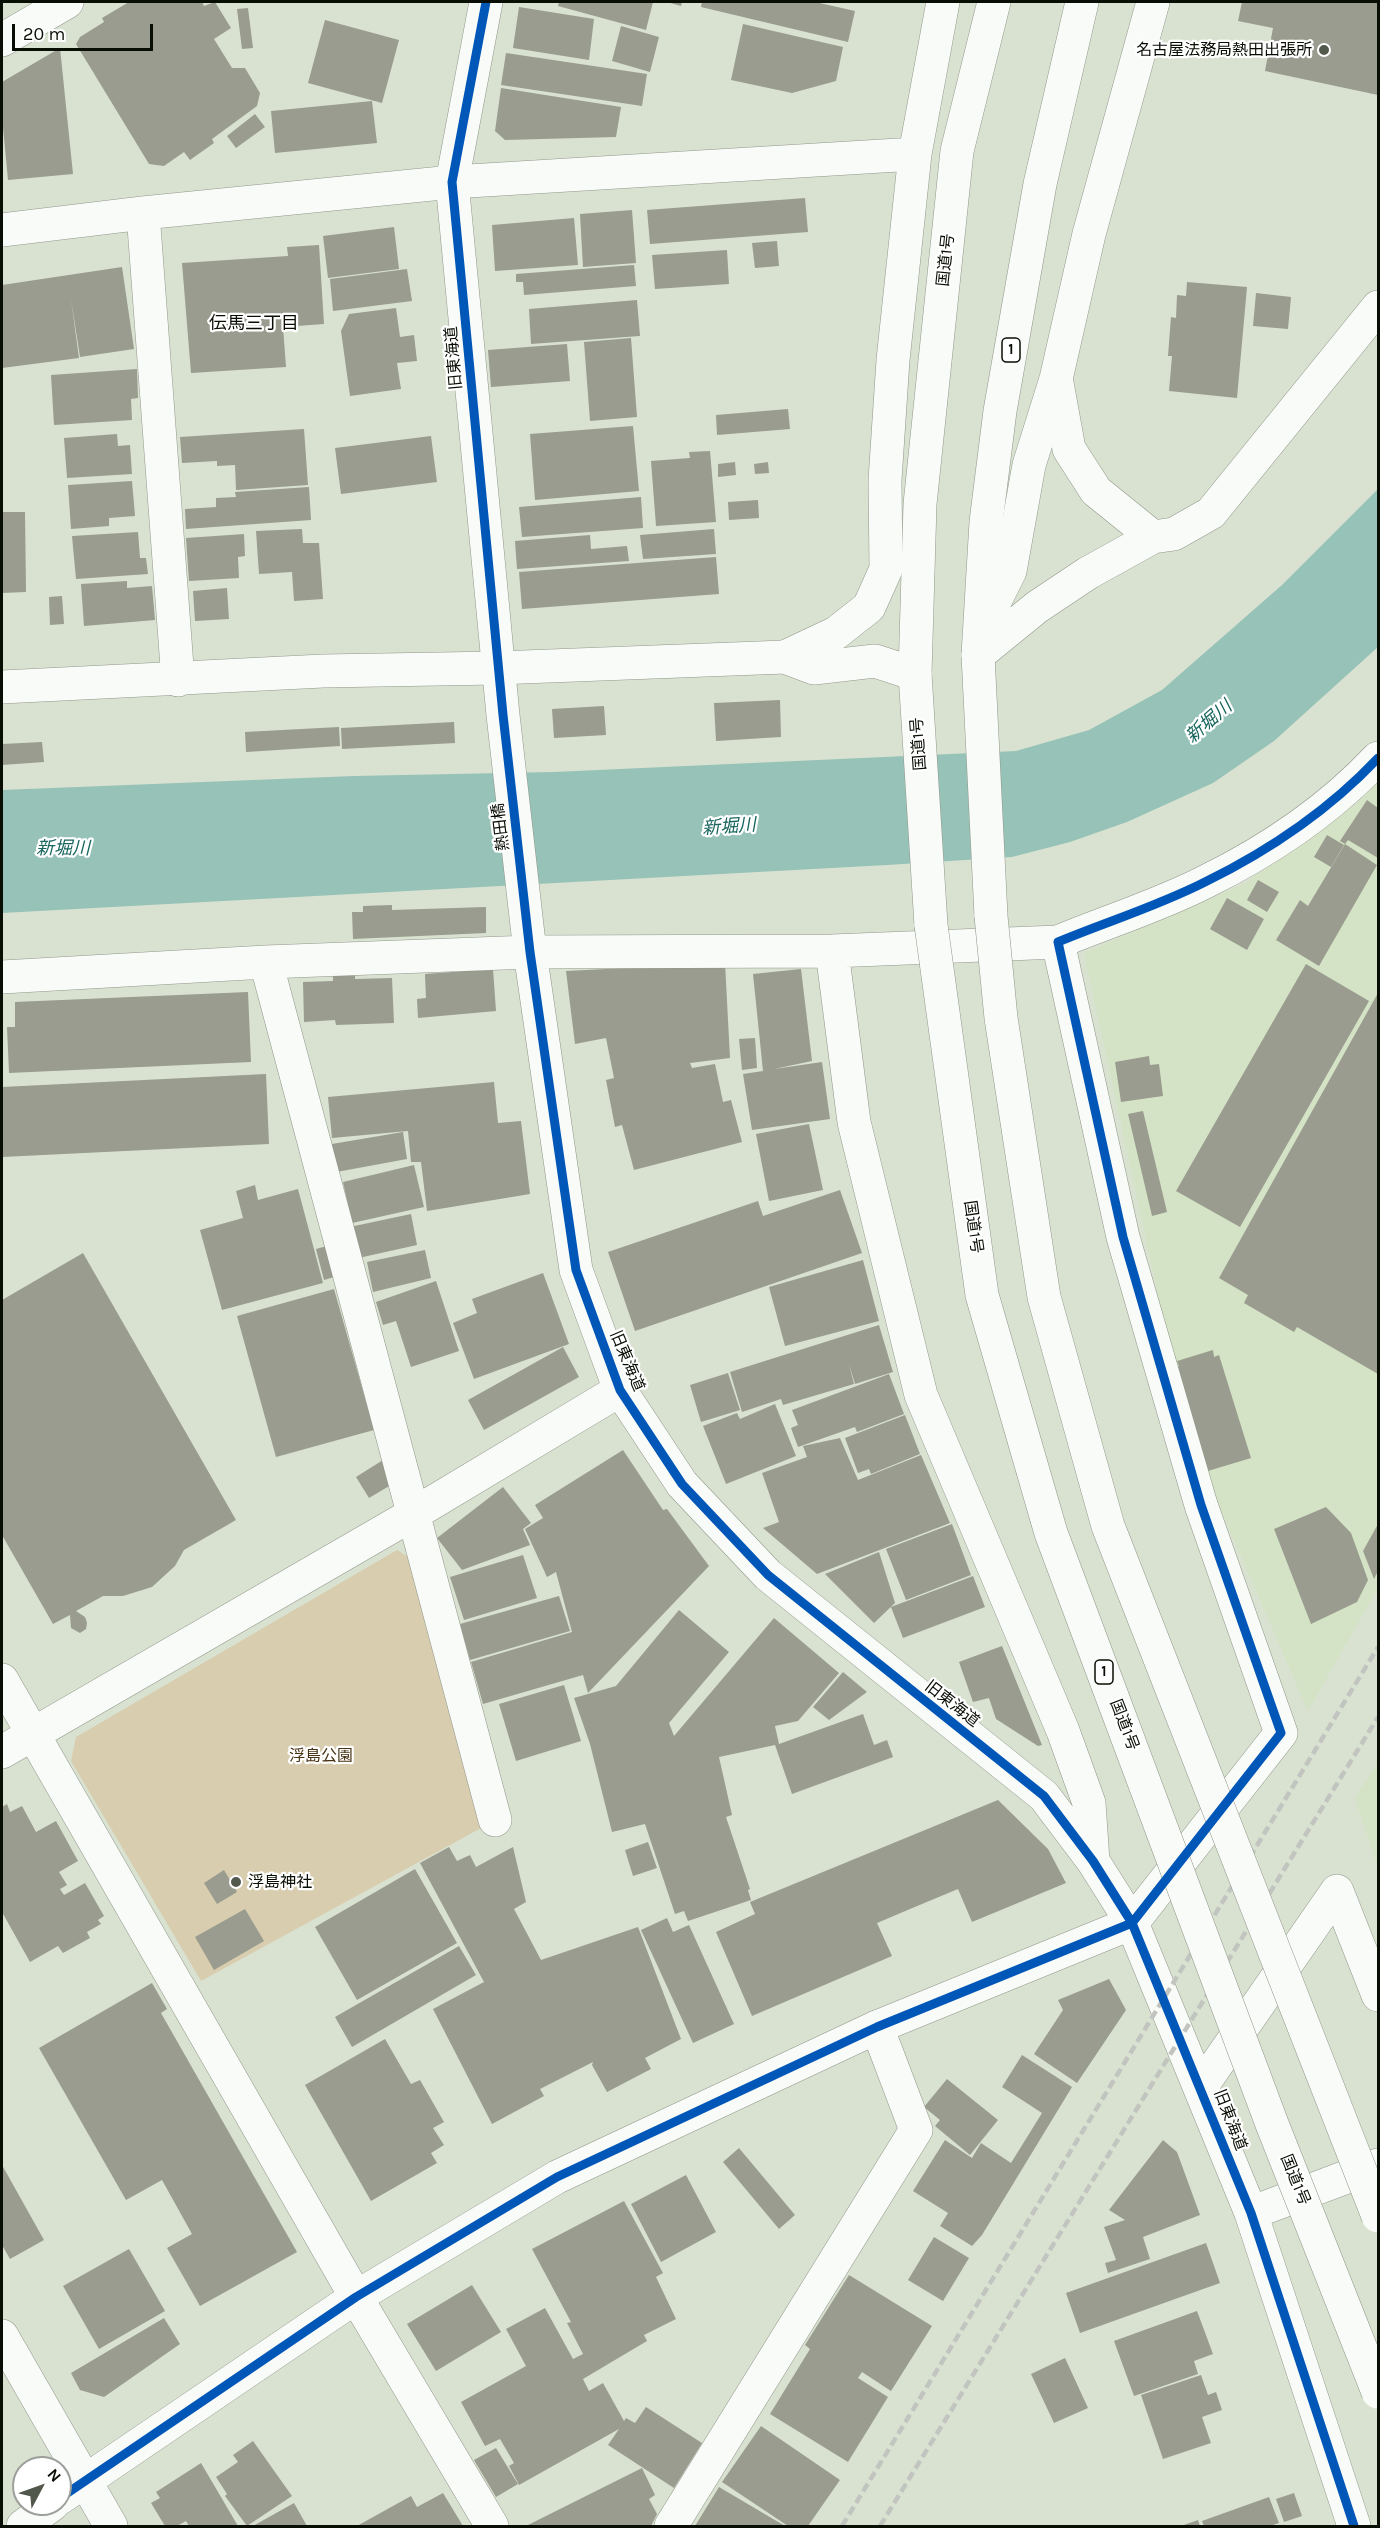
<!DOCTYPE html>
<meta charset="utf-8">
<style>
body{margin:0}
#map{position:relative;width:1380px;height:2528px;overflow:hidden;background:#d9e2d1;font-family:Karla,sans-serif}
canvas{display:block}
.frame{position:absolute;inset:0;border:3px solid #090e05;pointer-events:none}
.north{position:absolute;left:12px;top:2456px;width:60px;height:60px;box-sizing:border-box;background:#fff;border:2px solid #9d9f9b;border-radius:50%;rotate:49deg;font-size:16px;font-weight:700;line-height:24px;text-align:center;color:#090e05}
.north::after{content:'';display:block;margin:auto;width:21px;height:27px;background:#52584c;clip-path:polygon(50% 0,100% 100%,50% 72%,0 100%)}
.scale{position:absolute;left:12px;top:24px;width:141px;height:27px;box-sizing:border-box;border:3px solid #090e05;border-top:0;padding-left:8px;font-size:18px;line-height:21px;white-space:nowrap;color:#090e05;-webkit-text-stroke:4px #fff;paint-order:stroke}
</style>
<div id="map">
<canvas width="1380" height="2528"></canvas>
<div class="frame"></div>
<div class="north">N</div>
<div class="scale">20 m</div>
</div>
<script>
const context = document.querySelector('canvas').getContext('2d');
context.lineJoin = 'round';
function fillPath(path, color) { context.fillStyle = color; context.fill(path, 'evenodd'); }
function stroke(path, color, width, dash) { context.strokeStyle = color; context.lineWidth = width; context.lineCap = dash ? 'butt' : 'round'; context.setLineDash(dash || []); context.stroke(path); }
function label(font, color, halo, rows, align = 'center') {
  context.font = font + ' Karla,"Noto Sans JP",sans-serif'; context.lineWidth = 4.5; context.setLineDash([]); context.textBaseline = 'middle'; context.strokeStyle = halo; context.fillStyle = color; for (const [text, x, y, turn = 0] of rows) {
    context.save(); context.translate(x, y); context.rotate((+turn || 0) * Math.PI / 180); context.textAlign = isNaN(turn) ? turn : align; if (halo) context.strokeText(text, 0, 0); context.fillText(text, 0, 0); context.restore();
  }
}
const built = new Path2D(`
 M1378 782V1588L1308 1711 1211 1487 1177 1383 1084 953 1244 884 1355 804Z
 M1378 1761V1868L1355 1799Z`);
const green = new Path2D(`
 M397 1550 421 1565 481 1828 201 1981 71 1761 76 1737Z`);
const water = new Path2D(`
 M1378 489V647L1274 741 1213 783 1127 822 1070 842 1012 857 887 865 2 913V790L354 776 554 772 1016 751 1089 730 1162 690 1282 585Z`);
const building = new Path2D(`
 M129 2H202L204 6 215 2 231 28 214 39 232 68H245L260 93 257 106 212 139 214 143 190 160 184 152 164 166 149 164 76 44 80 37 104 22 102 18Z
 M559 2H653L646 30 558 6Z
 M667 2H682L681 6Z
 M702 2H815L855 11 848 42 701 7Z
 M1242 2H1378V95L1265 71 1273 28 1238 21Z
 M519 7 594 19 589 60 513 48Z
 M248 8 253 48 242 49 237 9Z
 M325 20 399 40 382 103 308 83Z
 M743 24 843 47 836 81 792 93 731 80Z
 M621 26 659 37 650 72 612 61Z
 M60 48 73 174 8 180 2 117V82Z
 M506 53 647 74 642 106 501 85Z
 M501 88 621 107 616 137 505 140 495 131Z
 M372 101 377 143 275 153 271 111Z
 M255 114 265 127 236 148 227 136Z
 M805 198 808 232 650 244 647 210Z
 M632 210 636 263 583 267 580 214Z
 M574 218 578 265 495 271 492 225Z
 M394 227 399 269 328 278 323 236Z
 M777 241 779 266 755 268 752 243Z
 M319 245 324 324 283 327 286 367 191 373 182 263 288 256 287 247Z
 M727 250 729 284 655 289 652 255Z
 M634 265 636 286 524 295 523 282H516V274Z
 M122 267 134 349 80 357 71 299 79 358 2 368V285Z
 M407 269 412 301 333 311 330 279Z
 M1187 282 1247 287 1237 398 1169 391 1172 356H1168L1171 317 1176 318 1177 295 1186 296Z
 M1256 293 1291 297 1288 329 1253 326Z
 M637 300 640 336 531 344 529 309Z
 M396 308 400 337 414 335 417 361 397 363 401 389 350 396 341 331 349 314Z
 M631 338 637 417 590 421 584 342Z
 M567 344 570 381 491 387 488 350Z
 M137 369 138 398 131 399 132 420 54 425 51 375Z
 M788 409 790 429 717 435 716 415Z
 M633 426 639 491 535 500 530 434Z
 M304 429 308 485 236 490 235 465 217 466V461L182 463 180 437Z
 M117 434 118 446 130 445 132 474 67 478 64 438Z
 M431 436 437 482 341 494 335 448Z
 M710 451 716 522 656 526 651 461 690 458 689 452Z
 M735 462 736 475 718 477V464Z
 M768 462 769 473 755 474 754 464Z
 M132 481 135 516 109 518V526L71 529 68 485Z
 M309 487 311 520 186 529 185 509 216 507V498L236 497 235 492Z
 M641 497 643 528 522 537 519 507Z
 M758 500 759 518 729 520 728 502Z
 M2 512H25L26 592 2 593Z
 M302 529 303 543H319L323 599 294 601 292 572 259 574 256 531Z
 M714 529 716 554 643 559 640 535Z
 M138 532 140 558H146L148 574 76 579 72 536Z
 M244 534 245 556 238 557 239 578 189 581 186 538Z
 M590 535 591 549 627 546 629 561 517 569 515 541Z
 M716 557 719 594 522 609 519 572Z
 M127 581V588L152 586 155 620 84 626 81 584Z
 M227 588 229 619 195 621 193 591Z
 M62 596 64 624 50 625 49 597Z
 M780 700 781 737 716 741 714 703Z
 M604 706 606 735 554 738 552 709Z
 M454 722 455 743 342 749 341 728Z
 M339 727 340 746 246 752 245 732Z
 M42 742 44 762 2 765V744Z
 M1367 800 1378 808V858L1348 840 1345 844 1340 841Z
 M1327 835 1344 845 1331 867 1314 857Z
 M1345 844 1377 865 1319 966 1276 940 1300 900 1308 906Z
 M1258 880 1279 892 1267 912 1247 900Z
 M1227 898 1264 919 1247 950 1210 929Z
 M392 905V910L486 907V933L353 939 352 912H363V906Z
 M725 963 730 1058 690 1063 692 1068 715 1064 723 1102 731 1100 742 1142 634 1170 622 1125 615 1127 606 1080 614 1078 606 1038 575 1044 566 971Z
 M1306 964 1369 1001 1240 1227 1176 1191Z
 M493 969 496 1011 418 1018 417 999 426 998 425 974Z
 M801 969 812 1061 774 1069 822 1062 830 1119 752 1130 743 1074 763 1071 753 974Z
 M355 973V979L392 978 394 1023 336 1025 335 1020 304 1022 303 982 333 981V975Z
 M248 992 251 1062 9 1073 7 1027H15V1002Z
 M1378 993V1374L1297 1327 1294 1332 1244 1303 1248 1295 1219 1278Z
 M755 1038 757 1068 742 1070 739 1039Z
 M1149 1056 1150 1065 1159 1064 1163 1096 1121 1102 1115 1062Z
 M266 1074 269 1144 2 1157V1087Z
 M494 1082 498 1123 521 1121 530 1194 427 1211 421 1162H411L408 1131 332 1138 328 1097Z
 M1143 1111 1167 1212 1152 1216 1128 1114Z
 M809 1124 823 1190 769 1201 756 1134Z
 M403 1132 407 1159 331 1173 326 1145Z
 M414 1165 424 1207 352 1223 343 1182Z
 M255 1185 258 1200 298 1189 323 1283 222 1310 200 1230 243 1218 236 1191Z
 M840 1190 862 1253 635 1331 608 1252 758 1201 763 1216Z
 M411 1214 417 1245 354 1259 345 1228Z
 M327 1246 334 1277 324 1280 316 1249Z
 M425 1250 431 1278 373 1292 367 1262Z
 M83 1253 236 1520 184 1550 175 1566 152 1587 123 1596H103L76 1611 85 1617 87 1623 86 1629 80 1633 71 1628 70 1615 53 1624 2 1535V1300Z
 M863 1260 879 1321 785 1346 769 1287Z
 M543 1273 569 1344 474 1379 453 1323 477 1313 472 1299Z
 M436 1281 459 1351 411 1367 396 1321 383 1325 376 1302Z
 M334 1289 374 1430 276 1457 237 1316Z
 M879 1325 893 1372 855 1384 849 1364 854 1384 783 1405 781 1399 742 1412 730 1372Z
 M563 1347 579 1377 484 1430 468 1400Z
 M1213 1350 1214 1357 1219 1355 1251 1458 1208 1471 1176 1367 1179 1366 1177 1361Z
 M728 1373 740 1410 701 1422 690 1385Z
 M889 1374 904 1414 857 1432 855 1427 798 1447 791 1428 798 1425 792 1410Z
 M775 1404 796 1456 726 1484 703 1426 737 1413 740 1419Z
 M905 1415 920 1454 871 1474 869 1469 858 1473 845 1438Z
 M840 1438 858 1480 921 1455 950 1523 817 1574 763 1528 779 1522 762 1473 807 1457 803 1446Z
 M623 1450 663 1510 667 1509 709 1566 588 1693 583 1675 483 1704 471 1662 572 1632 556 1572 547 1577 525 1529 543 1518 535 1505Z
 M383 1460 396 1482 369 1498 356 1477Z
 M503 1487 531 1523 523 1529 530 1545 462 1570 437 1538Z
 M1326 1507 1351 1533 1368 1580 1357 1602 1311 1624 1274 1529Z
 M952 1524 971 1575 906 1600 886 1549Z
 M1378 1524V1571L1374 1579 1363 1551Z
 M879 1552 895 1603 874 1623 825 1574Z
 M523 1555 537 1598 464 1620 450 1577Z
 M973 1576 985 1607 903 1638 891 1607Z
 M559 1596 570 1631 470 1660 460 1624Z
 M679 1610 729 1652 669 1723 674 1736 774 1618 839 1673 798 1721 775 1726 779 1744 863 1714 874 1745 887 1740 893 1757 792 1794 775 1745 719 1757 732 1815 726 1817 750 1889 748 1890 751 1900 688 1921 684 1911 675 1914 645 1824 612 1832 590 1744 574 1698 616 1686Z
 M1002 1646 1042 1745 1038 1746 996 1719 989 1698 973 1702 959 1662Z
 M843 1672 867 1692 829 1720 813 1707Z
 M564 1685 581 1741 516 1761 499 1704Z
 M998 1800 1048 1849 1066 1883 972 1922 958 1889 910 1909 877 1923 892 1956 752 2016 716 1932 755 1914 750 1902Z
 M7 1804 10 1812 22 1806 36 1832 56 1821 78 1861 59 1872 67 1885 60 1889 64 1895 85 1883 104 1916 98 1920 101 1924 87 1932 90 1938 63 1953 58 1946 30 1962 2 1912V1807Z
 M648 1842 657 1868 633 1876 625 1850Z
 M449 1847 457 1861 470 1855 476 1867 513 1847 526 1902 514 1909 541 1960 638 1927 681 2039 645 2058 651 2069 607 2092 592 2065 593 2062 540 2089 544 2096 492 2124 433 2009 484 1982 420 1863Z
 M415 1869 457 1943 357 2000 315 1927Z
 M224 1870 237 1892 217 1904 204 1883Z
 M245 1909 264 1941 214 1970 195 1937Z
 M667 1918 673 1932 689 1925 734 2024 693 2043 641 1930Z
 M459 1946 476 1975 352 2047 335 2017Z
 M1109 1979 1126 2010 1077 2083 1034 2054 1063 2010 1058 2000Z
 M152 1983 167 2009 161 2013 297 2252 200 2306 167 2248 192 2234 162 2180 126 2200 39 2048Z
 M385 2039 411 2084 420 2080 444 2122 433 2128 444 2145 431 2153 437 2163 371 2201 305 2085Z
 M1022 2055 1072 2087 982 2235 972 2246 940 2226 948 2213 913 2191 945 2140 972 2158 981 2143 1011 2163 1042 2113 1002 2087Z
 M947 2079 998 2120 970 2155 935 2126 940 2120 924 2107Z
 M1163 2140 1177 2152 1200 2215 1143 2237 1150 2259 1108 2273 1105 2263 1116 2260 1104 2227 1125 2220 1109 2210Z
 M739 2148 795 2215 779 2229 723 2162Z
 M2 2165 44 2240 10 2259 2 2245Z
 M686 2175 716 2232 661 2262 631 2204Z
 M624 2201 663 2273 656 2277 676 2319 644 2335 647 2341 583 2379 589 2391 603 2383 624 2421 626 2418 635 2423 646 2407 702 2443 674 2488 608 2445 619 2429 519 2485 509 2466 514 2463 500 2439 485 2446 461 2402 526 2366 506 2329 545 2308 573 2359 583 2354 567 2323 571 2322 532 2249Z
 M934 2237 969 2258 943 2301 908 2280Z
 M1206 2243 1220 2283 1080 2333 1066 2293Z
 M129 2249 165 2311 99 2349 63 2286Z
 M849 2275 932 2326 891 2391 862 2372 858 2378 888 2397 848 2462 770 2414 810 2349 805 2345Z
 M472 2285 501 2332 436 2371 407 2324Z
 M1197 2311 1213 2354 1194 2361 1198 2374 1134 2396 1114 2341Z
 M164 2318 180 2344 104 2397 80 2390 71 2373Z
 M1065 2358 1088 2408 1054 2423 1031 2374Z
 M1201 2375 1208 2395 1216 2392 1222 2410 1202 2417 1211 2443 1163 2459 1141 2395Z
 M761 2426 840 2480 808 2526H788L722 2482Z
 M253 2441 292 2496 247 2526 225 2496 227 2494 216 2477 238 2462 233 2455Z
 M496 2448 518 2484 496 2497 474 2460Z
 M201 2463 238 2526H189L186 2521 177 2526H165L151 2503 160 2498 156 2492Z
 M642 2468 655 2495 649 2499 657 2514 651 2526H526Z
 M719 2487 785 2526H695Z
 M443 2493 463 2526H357L411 2496 417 2507Z
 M1294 2493 1302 2516 1284 2522 1276 2499Z
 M1269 2497 1279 2523 1270 2526H1204L1202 2521Z
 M294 2503 307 2526H253Z
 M1198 2520 1200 2526H1181Z`);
const minor = new Path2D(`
 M486 2 452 182 503 715 530 952 576 1270 620 1390 682 1484 768 1575 1044 1796 1093 1861 1132 1923 1251 2213 1354 2526
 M2 40 67 2
 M143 213 178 680
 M2 230 143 213 452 182 915 154
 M1057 383 1069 449 1096 491 1153 537
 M980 631 1010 571 1029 465 1056 379 1089 234 1153 2
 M978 655 1037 607 1088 573 1153 537 1174 534 1211 513 1378 307
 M785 657 836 633 869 607 886 569 885 480 893 360 915 154 943 2
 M785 657 814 668 875 661 915 674
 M832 951 854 1122 921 1395 1063 1731 1089 1803 1093 1861
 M266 962 495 1820
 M2 977 266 962 530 952 832 951 1058 942
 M2 1680 356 2297 492 2526
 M2 1752 415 1513 620 1390
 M1132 1923 1281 1733 1201 1505 1123 1237 1058 942C1106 922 1158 906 1205 882 1268 851 1330 809 1378 758
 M1201 2087 1337 1891 1378 1995
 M1251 2213 1378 2165
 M2 2336 111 2526
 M671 2526 916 2130 877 2027`);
const tertiary = new Path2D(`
 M2 687 323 671 497 668 785 657
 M60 2498 356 2297 557 2177 877 2027 1132 1923
 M23 2526 53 2504`);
const trunk = new Path2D(`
 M991 916 978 655 986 522 1000 411 1040 184 1082 2
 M931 925 915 674 920 504 957 151 994 2`);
const rail = new Path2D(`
 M842 2526 1378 1647
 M880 2526 1378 1717`);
const trunkBridge = new Path2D(`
 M991 916 1001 1018 1044 1297 1108 1526 1378 2216
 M931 925 982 1295 1051 1533 1272 2124 1378 2392`);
const cycleway = new Path2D(`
 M486 2 452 182 503 715 530 952 576 1270 620 1390 682 1484 768 1575 1044 1796 1093 1861 1132 1923 1251 2213 1354 2526
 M60 2498 356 2297 557 2177 877 2027 1132 1923 1281 1733 1201 1505 1123 1237 1058 942C1106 922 1158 906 1205 882 1268 851 1330 809 1378 758`);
const markers = [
 [1324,50,6,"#52584c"],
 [236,1882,6,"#52584c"]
];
const shields = [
 [1011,350,18],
 [1104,1672,18]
];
const shieldNames = [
 ["1",1011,350],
 ["1",1104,1672]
];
const poiNames = [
 ["名古屋法務局熱田出張所",1312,50],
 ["浮島神社",248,1882,"left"]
];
const streetNames = [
 ["国道1号",946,260,-84],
 ["旧東海道",454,358,-95],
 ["国道1号",919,744,-94],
 ["熱田橋",501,827,-97],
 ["国道1号",973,1227,82],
 ["旧東海道",627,1361,67],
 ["旧東海道",952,1704,38],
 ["国道1号",1124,1725,69],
 ["旧東海道",1230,2120,69],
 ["国道1号",1295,2180,68]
];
const parkNames = [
 ["浮島公園",321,1756]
];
const neighbourhoodNames = [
 ["伝馬三丁目",254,324]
];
const waterNames = [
 ["新堀川",1209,722,-41],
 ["新堀川",729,827,-4],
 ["新堀川",63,849]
];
fillPath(built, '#d4e3c5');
fillPath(green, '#d8cdaf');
fillPath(water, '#96c2b7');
fillPath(building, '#999c8e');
stroke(minor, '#90978a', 34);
stroke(tertiary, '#90978a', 34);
stroke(trunk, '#90978a', 34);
stroke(minor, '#f9fbf8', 33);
stroke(tertiary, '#f9fbf8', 33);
stroke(trunk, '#f9fbf8', 33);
stroke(rail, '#c1c4bf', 4.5, [9, 4.5]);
stroke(trunkBridge, '#90978a', 34, []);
stroke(trunkBridge, '#f9fbf8', 33);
stroke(cycleway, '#0057b8', 9);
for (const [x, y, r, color] of markers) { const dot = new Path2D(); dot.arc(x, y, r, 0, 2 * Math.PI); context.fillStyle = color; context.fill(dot); stroke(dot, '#fff', 2); }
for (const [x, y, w] of shields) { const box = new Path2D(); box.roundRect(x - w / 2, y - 12, w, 24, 4.5); context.fillStyle = '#fff'; context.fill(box); stroke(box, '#090e05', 1.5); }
label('bold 15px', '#090e05', null, shieldNames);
label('16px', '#090e05', '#fff', poiNames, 'right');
label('16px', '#090e05', '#fff', streetNames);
label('16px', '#473212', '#fff', parkNames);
label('18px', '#090e05', '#fff', neighbourhoodNames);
label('italic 18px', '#17655d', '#fff', waterNames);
</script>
